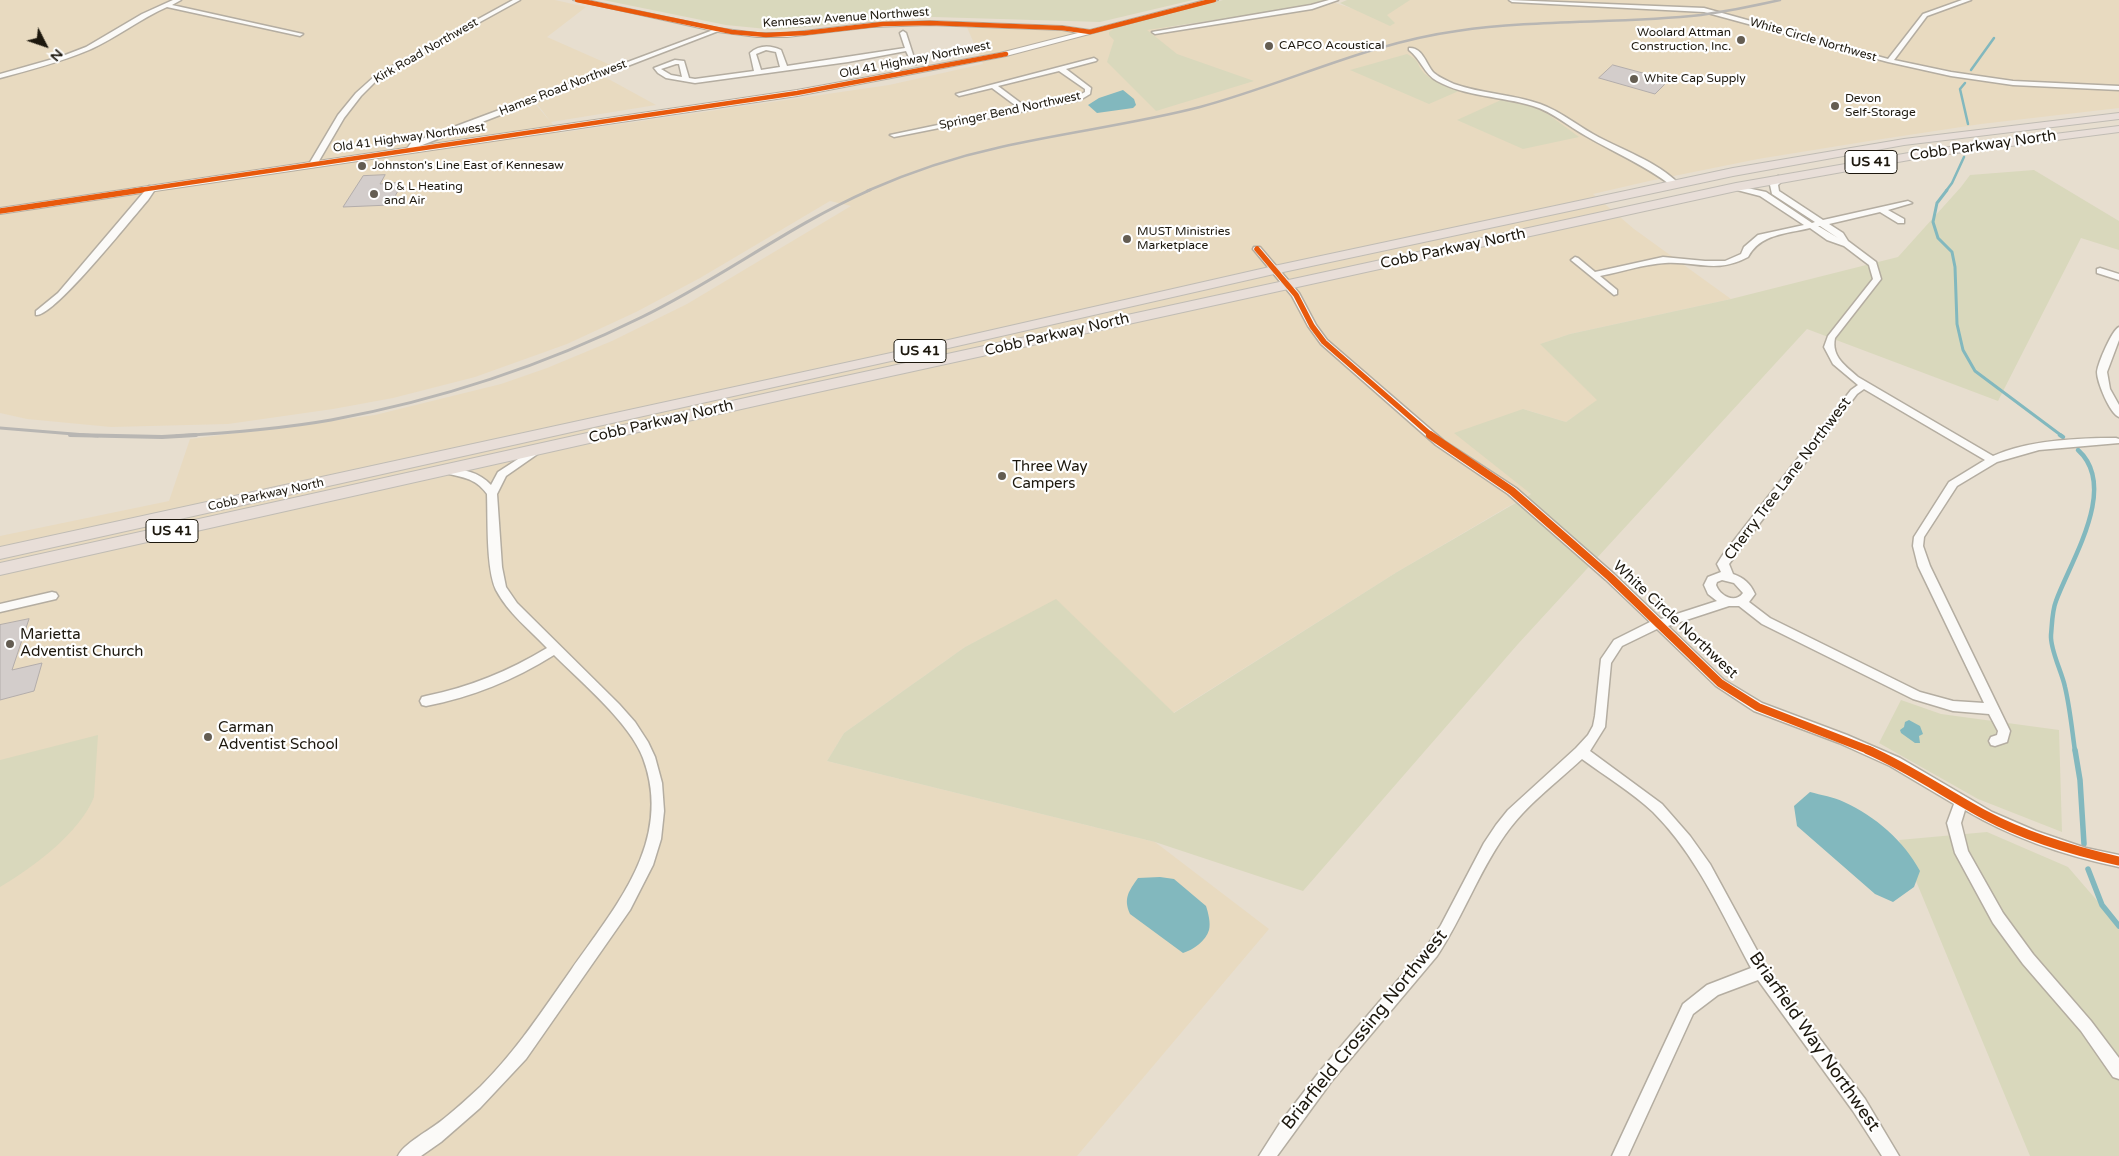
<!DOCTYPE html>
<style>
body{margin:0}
#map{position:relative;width:2119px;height:1156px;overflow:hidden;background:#e7decf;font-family:"Varela Round",sans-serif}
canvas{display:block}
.north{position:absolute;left:20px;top:20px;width:50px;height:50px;-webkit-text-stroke:4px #fff;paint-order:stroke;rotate:131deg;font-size:14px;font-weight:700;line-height:20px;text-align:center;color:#1d180e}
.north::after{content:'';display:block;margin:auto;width:18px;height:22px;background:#1d180e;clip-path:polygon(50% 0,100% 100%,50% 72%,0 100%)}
</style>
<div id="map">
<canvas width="2119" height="1156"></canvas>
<div class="north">N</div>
</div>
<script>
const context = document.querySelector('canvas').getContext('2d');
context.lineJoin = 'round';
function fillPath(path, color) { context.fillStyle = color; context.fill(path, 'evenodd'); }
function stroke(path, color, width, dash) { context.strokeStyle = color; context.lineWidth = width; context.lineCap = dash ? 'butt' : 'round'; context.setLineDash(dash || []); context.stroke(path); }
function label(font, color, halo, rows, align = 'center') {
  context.font = font + ' "Varela Round",sans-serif'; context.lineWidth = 4.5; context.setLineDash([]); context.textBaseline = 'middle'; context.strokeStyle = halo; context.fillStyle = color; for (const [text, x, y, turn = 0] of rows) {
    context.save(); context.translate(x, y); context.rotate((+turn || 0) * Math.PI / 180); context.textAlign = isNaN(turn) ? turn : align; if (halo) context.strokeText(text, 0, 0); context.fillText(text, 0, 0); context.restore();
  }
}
const built = new Path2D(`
 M0 0H555L586 7 547 37 615 67 531 99 550 121 535 101 603 76 656 105 551 122 559 133 889 85 983 64 966 25 1088 30 1192 26 1329 1 1379 17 1409 0H2119V108L1981 124 1869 141 1758 159 1649 181 1593 194 1634 229 1731 299 1570 334 1541 344 1598 400 1566 422 1523 409 1531 493 1397 572 1173 713 1056 600 965 647 844 733 827 761 1155 842 1269 929 1077 1156H0V536L169 501 190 439 375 415 501 384 547 368 612 341 687 304 851 206 830 201 700 278 636 312 567 344 475 377 393 398 333 409 228 424 111 427 27 419 0 413Z`);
const green = new Path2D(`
 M603 0H1193L1100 22 934 17 883 19 777 30 726 25Z
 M1223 0H1328L1304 7 1147 30 1177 54 1254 81 1156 111 1107 62 1114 40 1109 35V32L1117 27Z
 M1347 0H1410L1387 15 1395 23 1390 26 1340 3Z
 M1407 54C1422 62 1415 64 1425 74 1434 83 1449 86 1461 90L1429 104 1350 70Z
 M1501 100 1533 107 1549 115 1579 137 1523 149 1457 120Z
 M2034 170 2119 221V250L2081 238 1998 401 1807 329 1518 644 1303 891 1155 842 827 761 844 733 965 647 1056 599 1174 713 1397 572 1531 494 1454 433 1523 409 1566 422 1597 400 1540 344 1570 334 1731 299 1898 257 1961 187 1970 175Z
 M1901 700 1941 714 2059 730 2062 832 1978 799 1879 743Z
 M98 735 94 797C80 833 32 868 0 887V760Z
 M1987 832 2068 867 2119 926V1156H2030L1899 840Z`);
const water = new Path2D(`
 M1123 90 1134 99 1136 105 1133 108 1097 113 1088 105 1099 98Z
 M1909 720 1920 726 1923 734 1919 736 1920 743H1915L1901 733 1900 730 1904 727 1905 722Z
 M1810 792C1821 795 1834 797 1844 802 1875 816 1904 841 1920 871L1914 887 1893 902 1875 894 1797 826 1794 806Z
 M1160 877 1174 879 1206 906C1208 912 1211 923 1209 930 1206 941 1193 950 1183 953L1130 914C1123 898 1129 891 1138 878Z`);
const streamFar3 = new Path2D(`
 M1971 70 1994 38
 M1965 83 1960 89 1968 124
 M1946 191 1952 183 1964 157`);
const streamFar2 = new Path2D(`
 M1947 190 1937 203 1933 222 1938 238 1952 252 1955 267 1957 324 1963 350 1975 371 2062 436`);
const streamFar1 = new Path2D(`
 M2060 435 2063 437
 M2075 751C2072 730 2070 708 2065 687 2062 672 2050 650 2051 635 2052 625 2052 611 2056 601 2071 560 2119 487 2078 450`);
const stream = new Path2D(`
 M2075 750 2080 780 2084 844
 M2088 869 2102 905 2119 926`);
const building = new Path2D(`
 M1613 65 1669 80 1655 94 1599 78Z
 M385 175 380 184 403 182 390 205 343 207 363 176Z
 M29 619 12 670 42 663 34 691 0 700V625Z`);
const minor = new Path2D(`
 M173 0H181L172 5 303 34 300 36 167 7C140 19 116 38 89 50 61 62 30 70 0 78V74L60 57 86 47 142 14Z
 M513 0H520L380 77 361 96 344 118 316 166H310L309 164 338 115 356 93 376 75Z
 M1329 0H1338L1312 9 1155 34 1152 32 1311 5Z
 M1509 0 1704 8 1888 59 1923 14 1962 0H1971L1927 16 1894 60 1951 72 2013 81 2119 86V90L2013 85 1951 76 1888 62 1704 12 1512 2Z
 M716 29 721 30 417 147 413 152 406 150 411 143Z
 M903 31 906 33 916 64H912L906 51 848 62 695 83 666 78 658 73 654 68 675 60 684 61 689 78 695 79 754 71 750 53C759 45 770 45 781 50L787 66 905 48 900 33ZM766 50 776 52 780 67 761 70 756 54ZM676 64H679L682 77 671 75 661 69Z
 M1409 48C1423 47 1426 65 1434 73 1440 78 1448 81 1454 84 1482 94 1512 94 1540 104 1560 111 1575 124 1593 134 1621 150 1657 161 1679 184L1672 186C1645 165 1615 153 1586 136 1568 126 1553 112 1533 106 1501 96 1466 97 1437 81 1424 74 1421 59 1409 50Z
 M1094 58 1097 60 1096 61 1066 69 1091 88 1090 94 1080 100 894 137 890 135 1019 108 992 88 959 96 956 94ZM1059 71 1085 89V92L1076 97 1026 107 998 86Z
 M1778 176 1785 178 1778 185 1779 191 1823 220 1908 201 1912 203 1888 210 1904 219V223H1898L1880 212 1829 224 1843 233 1848 241 1876 262 1881 279 1835 338C1831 357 1846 366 1858 377L1993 456C2028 440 2078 438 2116 438L2119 439V443L2039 450 1997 462 1957 486 1924 537 1923 546 1930 566 2010 731 2007 742 1995 746 1991 745 1989 741 1991 737 1997 735 1998 731 1989 714 1953 711 1913 699 1762 624 1739 606H1729L1668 626 1724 680 1762 703 1847 735 1900 758 1992 812 2036 831 2086 848 2119 855V867C2066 856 2012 838 1965 810L1961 823 1968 851 2003 913 2033 954 2091 1021 2119 1058V1079L2113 1077 2081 1031 2023 964 1993 923 1955 853 1947 823 1954 804 1890 766 1839 743 1754 711 1716 686 1657 629 1622 646 1611 663 1605 727 1590 751 1662 804 1690 836 1710 864 1766 967 1865 1099 1899 1156H1882L1853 1111 1758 980 1718 995 1693 1014 1628 1156H1612L1683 1004 1707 985 1751 968C1722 914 1697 856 1653 812 1632 792 1605 776 1582 759 1556 783 1525 806 1505 835 1478 873 1463 917 1437 956L1331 1082 1277 1156H1259L1280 1123 1320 1071 1427 946 1441 925 1484 843 1496 825 1508 810 1576 748 1588 735 1593 726 1595 716 1601 659 1614 640 1650 622 1606 580 1508 494 1436 445 1321 344 1308 326 1292 296 1253 249 1254 247H1260L1299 293 1316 325 1327 340 1444 441 1516 488 1614 574 1661 619 1717 601 1708 594 1704 585 1708 577 1721 572 1717 564 1722 556 1851 390 1858 385 1833 364 1824 347 1828 336 1873 279 1869 265 1844 246 1827 240 1810 228C1786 234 1760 234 1748 257 1717 274 1696 261 1665 263 1644 264 1621 272 1600 276L1617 290V294L1614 295 1571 260 1575 257 1578 258 1595 272 1663 257 1705 261H1725L1741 254 1744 247 1758 235 1804 225 1760 196 1733 189V185L1766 192 1812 223 1815 222 1772 194 1770 185ZM1818 226H1820L1838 238ZM1864 389 1985 460 1949 482 1914 537 1913 546 1918 566 1984 703 1953 701 1920 692 1770 618 1749 602 1755 594C1750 583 1744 578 1733 574L1729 564 1857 394ZM1722 580 1734 583 1743 593C1735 604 1720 596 1716 585L1717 582Z
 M149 186 156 188 148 200C133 217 53 318 36 315V311L58 293Z
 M2100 268 2119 274V280L2097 273V269Z
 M2119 327V340L2107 372 2110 389 2119 405V417C2110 414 2097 382 2097 372 2098 363 2112 330 2119 327Z
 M535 448 540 451 539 453 506 476 497 494 502 567 506 587 517 603 619 704 635 722 648 742 655 757 662 783 664 811 661 839 653 865 630 910 526 1059 480 1108 441 1142 421 1156H398C403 1144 430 1130 441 1121 455 1110 468 1098 481 1086 516 1051 543 1010 571 970 615 907 674 841 643 758 630 723 581 682 554 655 514 680 473 697 426 706L422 705 420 701 422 697 426 696C470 687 509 671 547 648 530 630 508 613 496 590 486 569 488 519 487 494 475 477 460 477 441 472L440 470 445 467C463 469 479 472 491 485L498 472Z
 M52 592 56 593 58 596 56 599 0 612V604Z`);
const tertiary = new Path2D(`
 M573 0H587L718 28 757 33H787L872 23 930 21 1062 26 1090 30 1205 0H1218L1006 56 797 96 0 214V208L797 90 1000 53 1078 33 1062 30 930 25 872 27 787 37H757L718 32Z`);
const primary = new Path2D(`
 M2119 113V119L1904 145 1733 176 1274 274 900 359 0 559V547L900 351 1274 266 1733 168 1904 139Z
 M2119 126V132L1926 157 1736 191 795 397 0 575V563L795 387 1736 183 1926 150Z`);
const railFar2 = new Path2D(`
 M867 191C910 172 955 157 1001 147 1067 132 1134 124 1200 107 1286 84 1368 43 1457 31 1538 19 1620 24 1701 15 1728 11 1754 6 1780 0`);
const railFar1 = new Path2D(`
 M0 428 98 436
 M176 436C228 433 280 429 331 420 439 400 543 366 642 317 720 279 789 226 870 190`);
const rail = new Path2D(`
 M70 435 162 437 196 435`);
const cyclewayFar3 = new Path2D(`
 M577 0 732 32 766 35 805 33 883 24 930 23 1062 28 1090 32 1214 0
 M133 191 797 93 1006 54`);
const cyclewayFar2 = new Path2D(`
 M0 211 142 190
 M1257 249 1296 295 1312 326 1324 342 1432 436`);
const cyclewayFar1 = new Path2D(`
 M1430 435 1512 491 1610 577 1720 683 1758 707 1871 751`);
const cycleway = new Path2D(`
 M1868 750C1909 768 1946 794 1985 815 2026 837 2074 851 2119 861`);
const markers = [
 [1741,40,5,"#645d52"],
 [1269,46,5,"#645d52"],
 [1634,79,5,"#645d52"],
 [1835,106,5,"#645d52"],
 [362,166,5,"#645d52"],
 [374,194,5,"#645d52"],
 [1127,239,5,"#645d52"],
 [1002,476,5,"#645d52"],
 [10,644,5,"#645d52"],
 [208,737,5,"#645d52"]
];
const farStreetnames = [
 ["Kennesaw Avenue Northwest",846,18,-4],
 ["White Circle Northwest",1813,40,16],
 ["Kirk Road Northwest",426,51,-30],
 ["Old 41 Highway Northwest",915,60,-11],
 ["Hames Road Northwest",563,88,-21],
 ["Springer Bend Northwest",1010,111,-12],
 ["Old 41 Highway Northwest",409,138,-8],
 ["Cobb Parkway North",266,495,-12]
];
const farPoinames = [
 ["Woolard Attman",1731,33,"right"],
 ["Construction, Inc.",1731,47,"right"],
 ["CAPCO Acoustical",1279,46],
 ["White Cap Supply",1644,79],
 ["Devon",1845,99],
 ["Self-Storage",1845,113],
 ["Johnston's Line East of Kennesaw",372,166],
 ["D & L Heating",384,187],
 ["and Air",384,201],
 ["MUST Ministries",1137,232],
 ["Marketplace",1137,246]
];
const shields = [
 [1871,162,52],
 [920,351,52],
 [172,531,52]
];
const shieldNames = [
 ["US 41",1871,162],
 ["US 41",920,351],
 ["US 41",172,531]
];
const streetNames = [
 ["Cobb Parkway North",1983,146,-8],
 ["Cobb Parkway North",1453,249,-12],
 ["Cobb Parkway North",1057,335,-13],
 ["Cobb Parkway North",661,422,-13],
 ["Cherry Tree Lane Northwest",1788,479,-53],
 ["White Circle Northwest",1675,620,43]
];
const poiNames = [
 ["Three Way",1012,467],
 ["Campers",1012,484],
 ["Marietta",20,635],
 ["Adventist Church",20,652],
 ["Carman",218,728],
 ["Adventist School",218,745]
];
const nearStreetnames = [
 ["Briarfield Crossing Northwest",1365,1030,-51],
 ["Briarfield Way Northwest",1814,1042,55]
];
fillPath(built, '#e8dac0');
fillPath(green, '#d9d8bc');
fillPath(water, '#82b8be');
stroke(streamFar3, '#82b8be', 2.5);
stroke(streamFar2, '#82b8be', 3);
stroke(streamFar1, '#82b8be', 4.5);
stroke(stream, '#82b8be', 5.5);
fillPath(building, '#d3cdcb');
stroke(building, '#b3adab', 1);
stroke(minor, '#b4ada1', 3);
stroke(tertiary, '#b4ada1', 2);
stroke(primary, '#c0bcb4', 2);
fillPath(minor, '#fbfaf8');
fillPath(tertiary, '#fbfaf8');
fillPath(primary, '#e8ded8');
stroke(railFar2, '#b8b6b3', 2.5);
stroke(railFar1, '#b8b6b3', 3);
stroke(rail, '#b8b6b3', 4);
stroke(cyclewayFar3, '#e8590c', 4.5);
stroke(cyclewayFar2, '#e8590c', 5.5);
stroke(cyclewayFar1, '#e8590c', 8);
stroke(cycleway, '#e8590c', 9);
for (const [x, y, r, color] of markers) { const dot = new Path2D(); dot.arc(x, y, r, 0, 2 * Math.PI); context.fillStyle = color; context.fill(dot); stroke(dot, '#fff', 2); }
label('12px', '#1d180e', '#fff', farStreetnames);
label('12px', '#1d180e', '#fff', farPoinames, 'left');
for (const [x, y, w] of shields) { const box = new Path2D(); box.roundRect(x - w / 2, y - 11.5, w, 23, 4); context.fillStyle = '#fff'; context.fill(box); stroke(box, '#1d180e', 1); }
label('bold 14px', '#1d180e', null, shieldNames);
label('15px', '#1d180e', '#fff', streetNames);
label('15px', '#1d180e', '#fff', poiNames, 'left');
label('18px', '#1d180e', '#fff', nearStreetnames);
</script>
